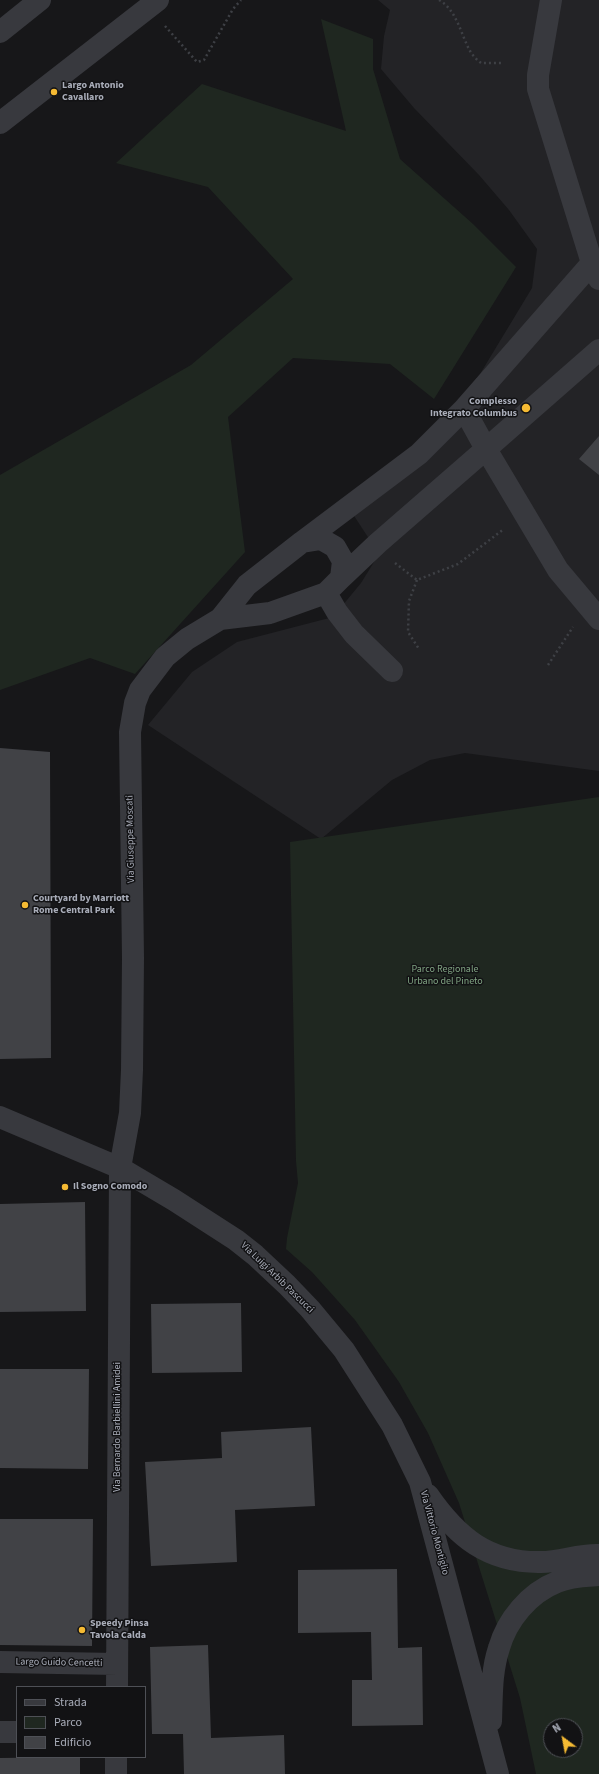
<!DOCTYPE html>
<style>
body{margin:0}
#map{position:relative;width:599px;height:1774px;overflow:hidden;background:#171719;font-family:"Source Sans 3",sans-serif}
canvas{display:block}
.legend{position:absolute;left:16px;top:1686px;width:130px;height:72px;box-sizing:border-box;background:#121214;border:1px solid #4e5056;margin:0;padding:5px 7px;list-style:none;font-size:12px;color:#a9adb9}
.legend li{display:flex;align-items:center;gap:8px;height:20px}
.legend b{width:20px;border:1px solid #4e5056}
.north{position:absolute;left:543px;top:1718px;width:40px;height:40px;box-sizing:border-box;background:#121214;border:1px solid #4e5056;border-radius:50%;rotate:328deg;font-size:11px;font-weight:700;line-height:16px;text-align:center;color:#a9adb9}
.north::after{content:'';display:block;margin:auto;width:14px;height:18px;background:#f5ba33;clip-path:polygon(50% 0,100% 100%,50% 72%,0 100%)}
</style>
<div id="map">
<canvas width="599" height="1774"></canvas>
<ul class="legend">
<li><b style="height:5px;background:#38393e"></b>Strada</li>
<li><b style="height:11px;background:#1f2720"></b>Parco</li>
<li><b style="height:11px;background:#414246"></b>Edificio</li>
</ul>
<div class="north">N</div>
</div>
<script>
const context = document.querySelector('canvas').getContext('2d');
context.lineJoin = 'round';
function fillPath(path, color) { context.fillStyle = color; context.fill(path, 'evenodd'); }
function stroke(path, color, width, dash) { context.strokeStyle = color; context.lineWidth = width; context.lineCap = dash ? 'butt' : 'round'; context.setLineDash(dash || []); context.stroke(path); }
function label(font, color, halo, rows, align = 'center') {
  context.font = font + ' "Source Sans 3",sans-serif'; context.lineWidth = 3; context.setLineDash([]); context.textBaseline = 'middle'; context.strokeStyle = halo; context.fillStyle = color; for (const [text, x, y, turn = 0] of rows) {
    context.save(); context.translate(x, y); context.rotate((+turn || 0) * Math.PI / 180); context.textAlign = isNaN(turn) ? turn : align; if (halo) context.strokeText(text, 0, 0); context.fillText(text, 0, 0); context.restore();
  }
}
const built = new Path2D(`
 M378 0H599V771L465 753 430 760 392 780 321 839 148 725 192 672 237 642 333 617 361 583 379 554 343 499 425 441 480 374 532 288 537 249 509 210 479 175 414 108 381 69 384 36 390 10Z`);
const green = new Path2D(`
 M321 19 373 39V69L400 159 473 224 516 267 434 399 390 364 293 358 228 417 245 552 135 674 90 658 0 690V475L191 365 293 279 208 187 116 163 202 84 346 131Z
 M599 797V1774H536L520 1698 459 1503 428 1433 399 1382 355 1320 312 1272 286 1249 287 1238 298 1183 296 1161 290 842ZM551 1726H575V1750H551Z`);
const building = new Path2D(`
 M599 436V475L579 459Z
 M0 748 50 752 51 1058 0 1059Z
 M85 1202 86 1311 0 1312V1204Z
 M241 1303 242 1372 152 1373 151 1304Z
 M0 1369H89L88 1469 0 1468Z
 M311 1427 315 1506 235 1510 237 1562 151 1566 145 1462 222 1458 221 1432Z
 M0 1519H93L92 1646 0 1645Z
 M397 1569 398 1648 422 1647 423 1725 352 1726V1680H372L371 1632 298 1633V1570Z
 M208 1645 211 1738 284 1735 285 1774H184L183 1734H152L150 1647Z
 M80 1757V1774H0V1758Z`);
const path = new Path2D(`
 M439 0C457 10 461 35 470 51 473 56 477 60 481 63H501
 M165 26 197 62 204 60 233 9 241 0
 M395 563 417 580 458 564 504 529
 M417 580 409 601 408 632 419 649
 M548 665 573 627`);
const minor = new Path2D(`
 M551 0 538 75V89L592 263 599 279
 M0 32 40 0
 M0 123 158 0
 M592 263 464 409 486 449 599 350
 M302 542 419 454 464 409
 M341 578 378 543 486 449 558 570 599 619
 M326 593 337 612 354 634 392 671
 M0 1117 120 1168 174 1200 236 1240 255 1255 287 1285 310 1309 344 1350 392 1425 420 1482 498 1774
 M428 1495C457 1537 488 1563 541 1562 561 1562 579 1554 599 1555
 M0 1662 117 1664
 M117 1687 120 1168 130 1113 132 1070 133 958 130 732 135 703 140 690 165 657 187 639 220 619 247 585 302 542 321 539 335 547 343 561 341 578 326 593 270 613 220 619
 M491 1721C492 1697 491 1672 499 1648 507 1620 529 1593 557 1582 570 1576 585 1576 599 1575
 M0 1732H17
 M116 1757V1774`);
const markers = [
 [54,92,4,"#f5ba33"],
 [526,408,5,"#f5ba33"],
 [25,905,4,"#f5ba33"],
 [65,1187,4,"#f5ba33"],
 [82,1630,4,"#f5ba33"]
];
const poiNames = [
 ["Largo Antonio",62,86],
 ["Cavallaro",62,98],
 ["Complesso",517,402,"right"],
 ["Integrato Columbus",517,414,"right"],
 ["Courtyard by Marriott",33,899],
 ["Rome Central Park",33,911],
 ["Il Sogno Comodo",73,1187],
 ["Speedy Pinsa",90,1624],
 ["Tavola Calda",90,1636]
];
const streetNames = [
 ["Via Giuseppe Moscati",131,839,-91],
 ["Via Luigi Arbib Pascucci",277,1278,44],
 ["Via Bernardo Barbiellini Amidei",118,1427,-90],
 ["Via Vittorio Montiglio",434,1533,75],
 ["Largo Guido Cencetti",59,1663,1]
];
const parkNames = [
 ["Parco Regionale",445,970],
 ["Urbano del Pineto",445,982]
];
fillPath(built, '#232326');
fillPath(green, '#1f2720');
fillPath(building, '#414246');
stroke(path, '#3e4045', 2.5, [2, 3]);
stroke(minor, '#38393e', 22);
for (const [x, y, r, color] of markers) { const dot = new Path2D(); dot.arc(x, y, r, 0, 2 * Math.PI); context.fillStyle = color; context.fill(dot); stroke(dot, '#121214', 1.5); }
label('bold 10px', '#a9adb9', '#121214', poiNames, 'left');
label('10px', '#a9adb9', '#121214', streetNames);
label('10px', '#80a483', '#121214', parkNames);
</script>
